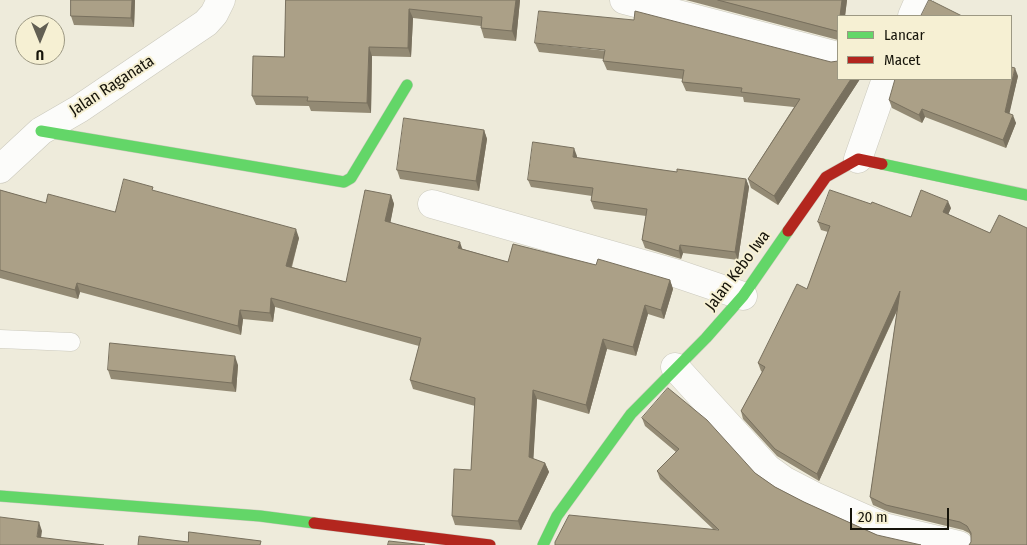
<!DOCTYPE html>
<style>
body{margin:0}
#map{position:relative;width:1027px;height:545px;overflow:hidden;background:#eeebdb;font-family:"Fira Sans Condensed",sans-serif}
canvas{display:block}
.legend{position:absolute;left:837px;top:15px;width:175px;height:65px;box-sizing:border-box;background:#f6f0d3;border:1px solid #9c9883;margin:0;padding:6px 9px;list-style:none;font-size:15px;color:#16140a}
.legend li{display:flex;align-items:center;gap:10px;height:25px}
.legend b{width:25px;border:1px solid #9c9883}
.north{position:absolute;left:15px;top:15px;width:50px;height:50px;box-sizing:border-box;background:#f6f0d3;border:1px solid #9c9883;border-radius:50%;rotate:180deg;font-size:14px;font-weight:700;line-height:20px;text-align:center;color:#16140a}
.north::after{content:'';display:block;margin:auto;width:18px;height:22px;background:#625f53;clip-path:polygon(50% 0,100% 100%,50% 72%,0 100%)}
.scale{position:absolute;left:850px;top:508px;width:99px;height:22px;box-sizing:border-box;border:2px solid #16140a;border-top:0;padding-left:6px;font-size:15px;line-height:18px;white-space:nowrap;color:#16140a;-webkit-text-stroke:4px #f6f0d3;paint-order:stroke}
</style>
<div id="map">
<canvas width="1027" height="545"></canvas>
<ul class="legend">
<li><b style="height:6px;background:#63d668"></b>Lancar</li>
<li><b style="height:6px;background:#b3261e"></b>Macet</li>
</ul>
<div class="north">U</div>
<div class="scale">20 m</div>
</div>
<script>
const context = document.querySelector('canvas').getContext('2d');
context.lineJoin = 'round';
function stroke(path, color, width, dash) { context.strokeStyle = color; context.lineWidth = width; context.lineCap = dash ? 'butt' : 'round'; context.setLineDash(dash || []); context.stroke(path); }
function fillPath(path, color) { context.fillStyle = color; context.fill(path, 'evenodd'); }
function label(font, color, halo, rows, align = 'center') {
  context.font = font + ' "Fira Sans Condensed",sans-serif'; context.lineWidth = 4; context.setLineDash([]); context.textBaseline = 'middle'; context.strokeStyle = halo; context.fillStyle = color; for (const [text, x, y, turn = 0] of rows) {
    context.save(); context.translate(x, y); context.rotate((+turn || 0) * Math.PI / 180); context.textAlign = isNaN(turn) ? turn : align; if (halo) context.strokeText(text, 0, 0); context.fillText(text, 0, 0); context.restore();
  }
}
const lane = new Path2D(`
 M0 339 71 342`);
const street = new Path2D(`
 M624 0 838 56
 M912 16 919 0
 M858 159 886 79
 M0 169 41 131 79 109 206 23 214 14 221 0
 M432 204 678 274 743 296
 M675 367 767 468 785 481 814 496 884 527 959 545`);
const fast = new Path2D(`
 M41 131 344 182 351 178 407 85
 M882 164 1027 195
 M0 496 260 516 314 523
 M543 545 557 516 631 414 706 338 743 296 788 231`);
const jam = new Path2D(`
 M788 231 826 177 858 159 882 164
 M314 523 490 545`);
const wall = new Path2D(`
 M71 0H135L134 27 74 25 71 16Z
 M286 0H520L516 41 484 38 481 28V26L413 18 411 57 372 56 371 113 311 111 309 106 256 105 252 96 284 57Z
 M686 0H847L845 16H838V40Z
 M535 43 860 79 778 205 751 188 748 179 794 107 744 102 743 97 686 91 682 82 683 79 607 70 603 61 604 59 539 52Z
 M1018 76 1009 113 1016 123 1006 148 925 117 922 123 892 108 889 100Z
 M484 130 487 139 479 191 400 179 397 170Z
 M577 156V158L677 172 746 179 749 187 738 260 683 253 681 259 645 248 642 240 646 216 594 209 591 201 592 196 531 187 528 180Z
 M0 190 46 203 115 212 154 191 299 238 292 267 346 282 391 195 394 204 390 223 463 249 508 262 596 265 670 280 673 289 664 319 648 314 636 356 607 349 589 414 537 399 533 459 545 463 549 472 521 530 455 525 452 516 471 470 475 406 413 389 410 380 419 346 275 307 273 322 243 319 241 335 80 292 78 299 0 278Z
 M871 204 911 217 951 208 948 214 990 233 971 542V536L969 533 963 530 889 512 873 505 870 497 897 311 819 481 777 456 743 419 741 411 762 372 761 371 758 363 807 289 828 232 821 230 818 222Z
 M238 365 236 392 111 379 108 370Z
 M642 418 755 473 775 487 804 502 877 535 713 529 660 479 657 471 676 452 645 426Z`);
const shadedWall = new Path2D(`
 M132 0H135L134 27 131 18Z
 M516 0H520L516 41 512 31Z
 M842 0H847L845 16H840Z
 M409 9 413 18 411 57 408 48Z
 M369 47 372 56 371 113 367 103Z
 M1015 68 1018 76 1008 120 1005 112Z
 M851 79H860L778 205 774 196Z
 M922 109 925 117 922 123 919 115Z
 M1013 115 1016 123 1006 148 1003 140Z
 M484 130 487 139 479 191 476 181Z
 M574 148 577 156 576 165 573 157Z
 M746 179 749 187 738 260 735 252Z
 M391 195 394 204 389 230 385 221Z
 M948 201 951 208 946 220 943 212Z
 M296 229 299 238 289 275 286 266Z
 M460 242 463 251 458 248Z
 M680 245 683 253 681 259 679 251Z
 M670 280 673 289 664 319 661 310Z
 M77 283 80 292 78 299 75 290Z
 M900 291 902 299 819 481 817 474Z
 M271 298 275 307 273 322 270 313Z
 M645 305 648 314 636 356 633 347Z
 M240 310 243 319 241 335 238 326Z
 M603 339 607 349 589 414 586 405Z
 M235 356 238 365 236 392 232 383Z
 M533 390 537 399 533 466 529 457Z
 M545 463 549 472 521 530 518 521Z
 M39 522 42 531 40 545 37 537Z`);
const building = new Path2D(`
 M71 0H132L131 18 71 16Z
 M286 0H516L512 31 481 28 482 17 409 9 408 48 369 47 367 103 307 101 308 97 252 96 253 56 284 57Z
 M718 0H842L840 16H838V31Z
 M929 0H930L962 16H921Z
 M539 11 634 20 635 11 831 62 838 61V79H851L774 196 748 179 800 99 741 92 742 88 682 82 684 70 603 61 605 50 535 43Z
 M1011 67 1015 68 1005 112 1013 115 1003 140 922 109 919 115 889 100 895 79H1011Z
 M404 118 484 130 476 181 397 170Z
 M533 142 574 148 573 157 677 172V169L746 179 735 252 680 245 679 251 642 240 647 209 591 201 593 188 528 180Z
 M124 179 153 187 152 190 296 229 286 266 346 282 365 190 391 195 385 221 460 242 458 248 508 262 513 244 596 265 598 259 670 280 661 310 645 305 633 347 603 339 586 405 533 390 529 457 545 463 518 521 452 516 454 469 471 470 475 398 410 380 421 338 271 298 270 313 240 310 238 326 77 283 75 290 0 270V190L46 203 48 194 115 212Z
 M830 190 871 204 872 202 911 217 921 190 948 201 943 212 990 233 999 215 1027 228V545H969L971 542V533L967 526 960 522 886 505 870 497 900 291 817 474 775 449 741 411 765 367 758 363 797 284 807 289 830 226 818 222Z
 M110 343 235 356 232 383 108 370Z
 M668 388 707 420 755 473 775 487 804 502 877 535 921 545H555V542L569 515 719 530 657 471 679 449 642 418Z
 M0 517 39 522 37 537 104 545H0Z
 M189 532 261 541 260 545H138L139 536 188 542Z
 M389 541 425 545H388Z`);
const streetNames = [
 ["Jalan Raganata",112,86,-33],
 ["Jalan Kebo Iwa",738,271,-53]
];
stroke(lane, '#cbc9bd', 19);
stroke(street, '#cbc9bd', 29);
stroke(fast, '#cbc9bd', 12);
stroke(jam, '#cbc9bd', 12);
stroke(lane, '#fcfcfa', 18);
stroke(street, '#fcfcfa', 28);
stroke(fast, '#63d668', 11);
stroke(jam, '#b3261e', 11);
fillPath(wall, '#938a74');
fillPath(shadedWall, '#78705e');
fillPath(building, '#aba087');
stroke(building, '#78705e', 1);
label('16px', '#16140a', '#f6f0d3', streetNames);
</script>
